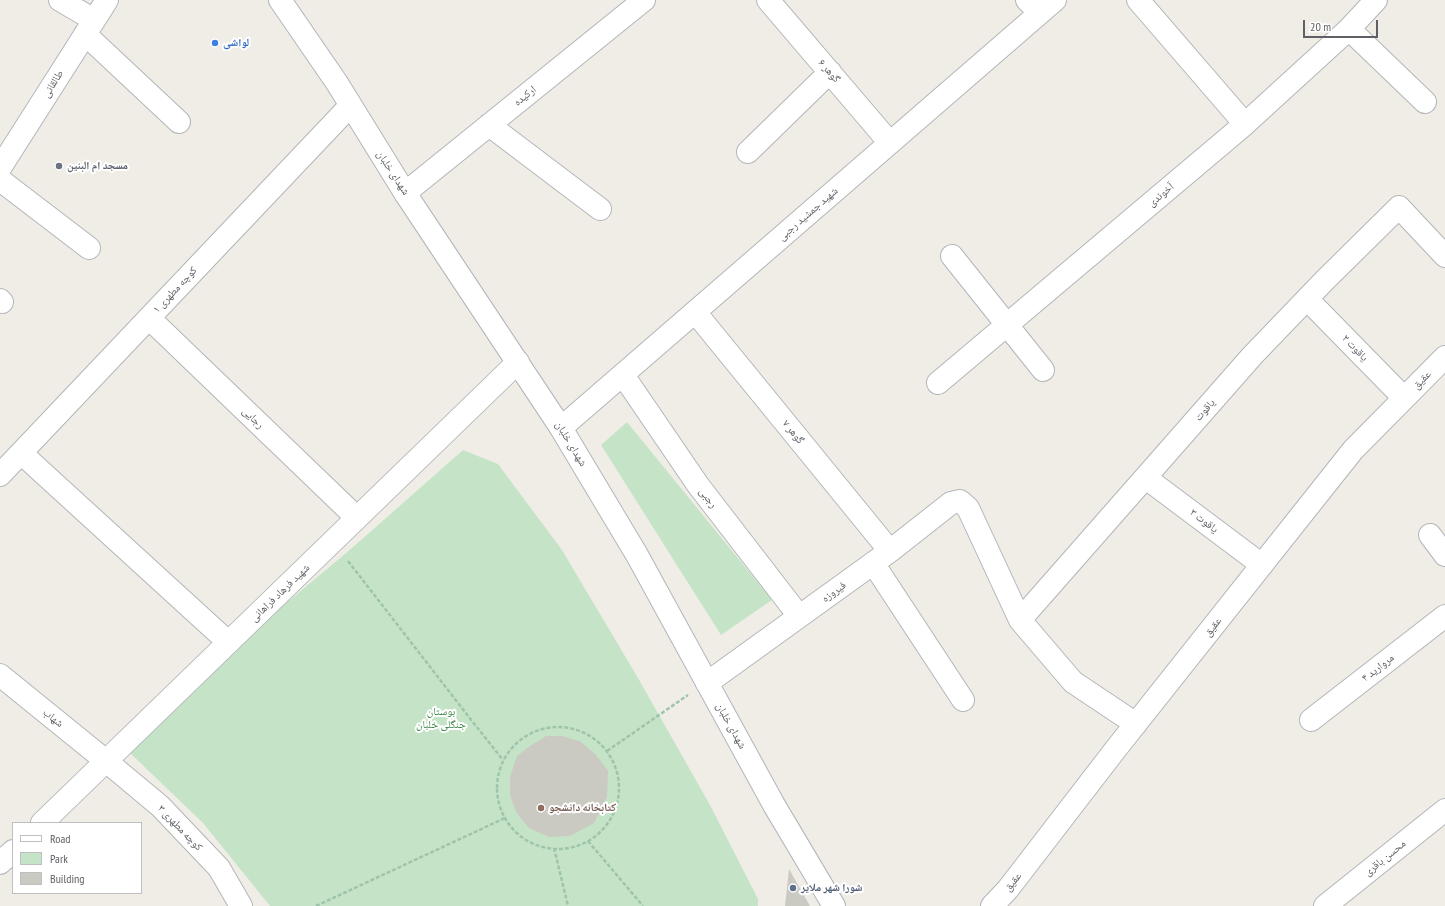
<!DOCTYPE html>
<meta charset="utf-8">
<style>
body{margin:0}
#map{position:relative;width:1445px;height:906px;overflow:hidden;background:#efede6;font-family:"PT Sans Narrow",sans-serif}
canvas{display:block}
.legend{position:absolute;left:12px;top:822px;width:130px;height:72px;box-sizing:border-box;background:#fff;border:1px solid #bfbfc1;margin:0;padding:5px 7px;list-style:none;font-size:12px;color:#5e6065}
.legend li{display:flex;align-items:center;gap:8px;height:20px}
.legend b{width:20px;border:1px solid #bfbfc1}
.scale{position:absolute;left:1303px;top:20px;width:75px;height:18px;box-sizing:border-box;border:2px solid #5e6065;border-top:0;padding-left:5px;font-size:12px;line-height:14px;white-space:nowrap;color:#5e6065;-webkit-text-stroke:3px #fff;paint-order:stroke}
</style>
<div id="map">
<canvas width="1445" height="906"></canvas>
<ul class="legend">
<li><b style="height:5px;background:#fff"></b>Road</li>
<li><b style="height:11px;background:#c5e4c7"></b>Park</li>
<li><b style="height:11px;background:#cac9c2"></b>Building</li>
</ul>
<div class="scale">20 m</div>
</div>
<script>
const context = document.querySelector('canvas').getContext('2d');
context.lineJoin = 'round';
function fillPath(path, color) { context.fillStyle = color; context.fill(path, 'evenodd'); }
function stroke(path, color, width, dash) { context.strokeStyle = color; context.lineWidth = width; context.lineCap = dash ? 'butt' : 'round'; context.setLineDash(dash || []); context.stroke(path); }
function label(font, color, halo, rows, align = 'center') {
  context.font = font + ' "PT Sans Narrow","Noto Naskh Arabic",sans-serif'; context.lineWidth = 4; context.setLineDash([]); context.textBaseline = 'middle'; context.strokeStyle = halo; context.fillStyle = color; for (const [text, x, y, turn = 0] of rows) {
    context.save(); context.translate(x, y); context.rotate((+turn || 0) * Math.PI / 180); context.textAlign = isNaN(turn) ? turn : align; if (halo) context.strokeText(text, 0, 0); context.fillText(text, 0, 0); context.restore();
  }
}
const green = new Path2D(`
 M627 422 772 600 721 635 601 445Z
 M463 450 498 464 562 550 638 678 710 805 758 899V906H270L203 823 128 751 248 635 352 548Z`);
const building = new Path2D(`
 M546 736H563L581 742 596 755 608 771 607 797 594 823 570 836 549 837 529 828 516 812 510 795V777L517 756 530 746Z
 M789 869 810 906H785Z`);
const path = new Path2D(`
 M348 561 472 721 503 760
 M497 788a61 61 0 1 1 122 0a61 61 0 1 1-122 0Z
 M607 751 688 695
 M588 841 643 906
 M554 848 568 906
 M316 906 505 818`);
const minor = new Path2D(`
 M60 0 94 20
 M768 0 890 143
 M1027 0 1040 13
 M1138 0 1245 124
 M1349 29 1425 102
 M85 34 179 122
 M489 125 600 209
 M748 152 830 72
 M0 168 107 0
 M0 180 89 248
 M405 193 644 0
 M952 256 1043 370
 M1307 299 1404 398
 M0 300 2 302
 M695 312 890 551
 M149 318 357 518
 M623 375 698 485 799 616
 M938 383 1245 124 1349 29 1376 0
 M561 428 1055 0
 M21 453 228 642
 M0 475 350 106
 M1146 478 1262 565
 M1430 535 1445 555
 M873 563 963 700
 M1020 620 1252 356 1325 280 1399 207 1445 256
 M0 675 106 761 160 806 219 868 241 906
 M707 683 890 551 951 503 960 501 968 508 1020 620 1073 682 1136 724
 M1311 720 1445 616
 M42 823 518 362
 M0 863 13 851
 M992 906 1008 889 1115 750 1353 450 1445 357
 M1325 906 1445 810`);
const tertiary = new Path2D(`
 M280 0 337 83 405 193 561 428 637 555 774 805 834 906`);
const markers = [
 [215,43,4,"#3f7fe0"],
 [59,166,4,"#6b7280"],
 [541,808,4,"#8d6e63"],
 [793,888,4,"#5c6f8a"]
];
const shopNames = [
 ["لواشی",223,43]
];
const streetNames = [
 ["گوهر ۶",829,71,49],
 ["طالقانی",53,84,-58],
 ["ارکیده",525,96,-39],
 ["شهدای خلبان",393,173,57],
 ["آخوندی",1161,195,-40],
 ["شهید جمشید رجبی",808,214,-41],
 ["کوچه مطهری ۱",175,290,-47],
 ["یاقوت ۲",1355,348,46],
 ["عقیق",1422,380,-46],
 ["یاقوت",1205,410,-49],
 ["رجایی",253,418,44],
 ["گوهر ۷",793,432,51],
 ["شهدای خلبان",571,444,59],
 ["رجبی",708,498,53],
 ["یاقوت ۳",1204,521,37],
 ["فیروزه",834,592,-36],
 ["شهید فرهاد فراهانی",280,593,-44],
 ["عقیق",1213,627,-52],
 ["مروارید ۴",1378,668,-38],
 ["شهاب",53,718,39],
 ["شهدای خلبان",731,726,61],
 ["کوچه مطهری ۳",180,828,46],
 ["محسن باقری",1385,858,-39],
 ["عقیق",1013,882,-51]
];
const worshipNames = [
 ["مسجد ام البنین",67,166]
];
const parkNames = [
 ["بوستان",441,712],
 ["جنگلی خلبان",441,725]
];
const educationNames = [
 ["کتابخانه دانشجو",549,808]
];
const serviceNames = [
 ["شورا شهر ملایر",801,888]
];
fillPath(green, '#c5e4c7');
fillPath(building, '#cac9c2');
stroke(minor, '#b3b5ba', 24);
stroke(tertiary, '#b3b5ba', 24);
stroke(path, '#9ec5ac', 2.5, [4, 2]);
stroke(minor, '#fff', 22);
stroke(tertiary, '#fff', 22);
for (const [x, y, r, color] of markers) { const dot = new Path2D(); dot.arc(x, y, r, 0, 2 * Math.PI); context.fillStyle = color; context.fill(dot); stroke(dot, '#fff', 1.5); }
label('bold 11px', '#366cbe', '#fff', shopNames, 'left');
label('11px', '#5e6065', '#fff', streetNames);
label('bold 11px', '#5b616d', '#fff', worshipNames, 'left');
label('11px', '#3d8546', '#fff', parkNames);
label('bold 11px', '#785e54', '#fff', educationNames, 'left');
label('bold 11px', '#4e5e75', '#fff', serviceNames, 'left');
</script>
